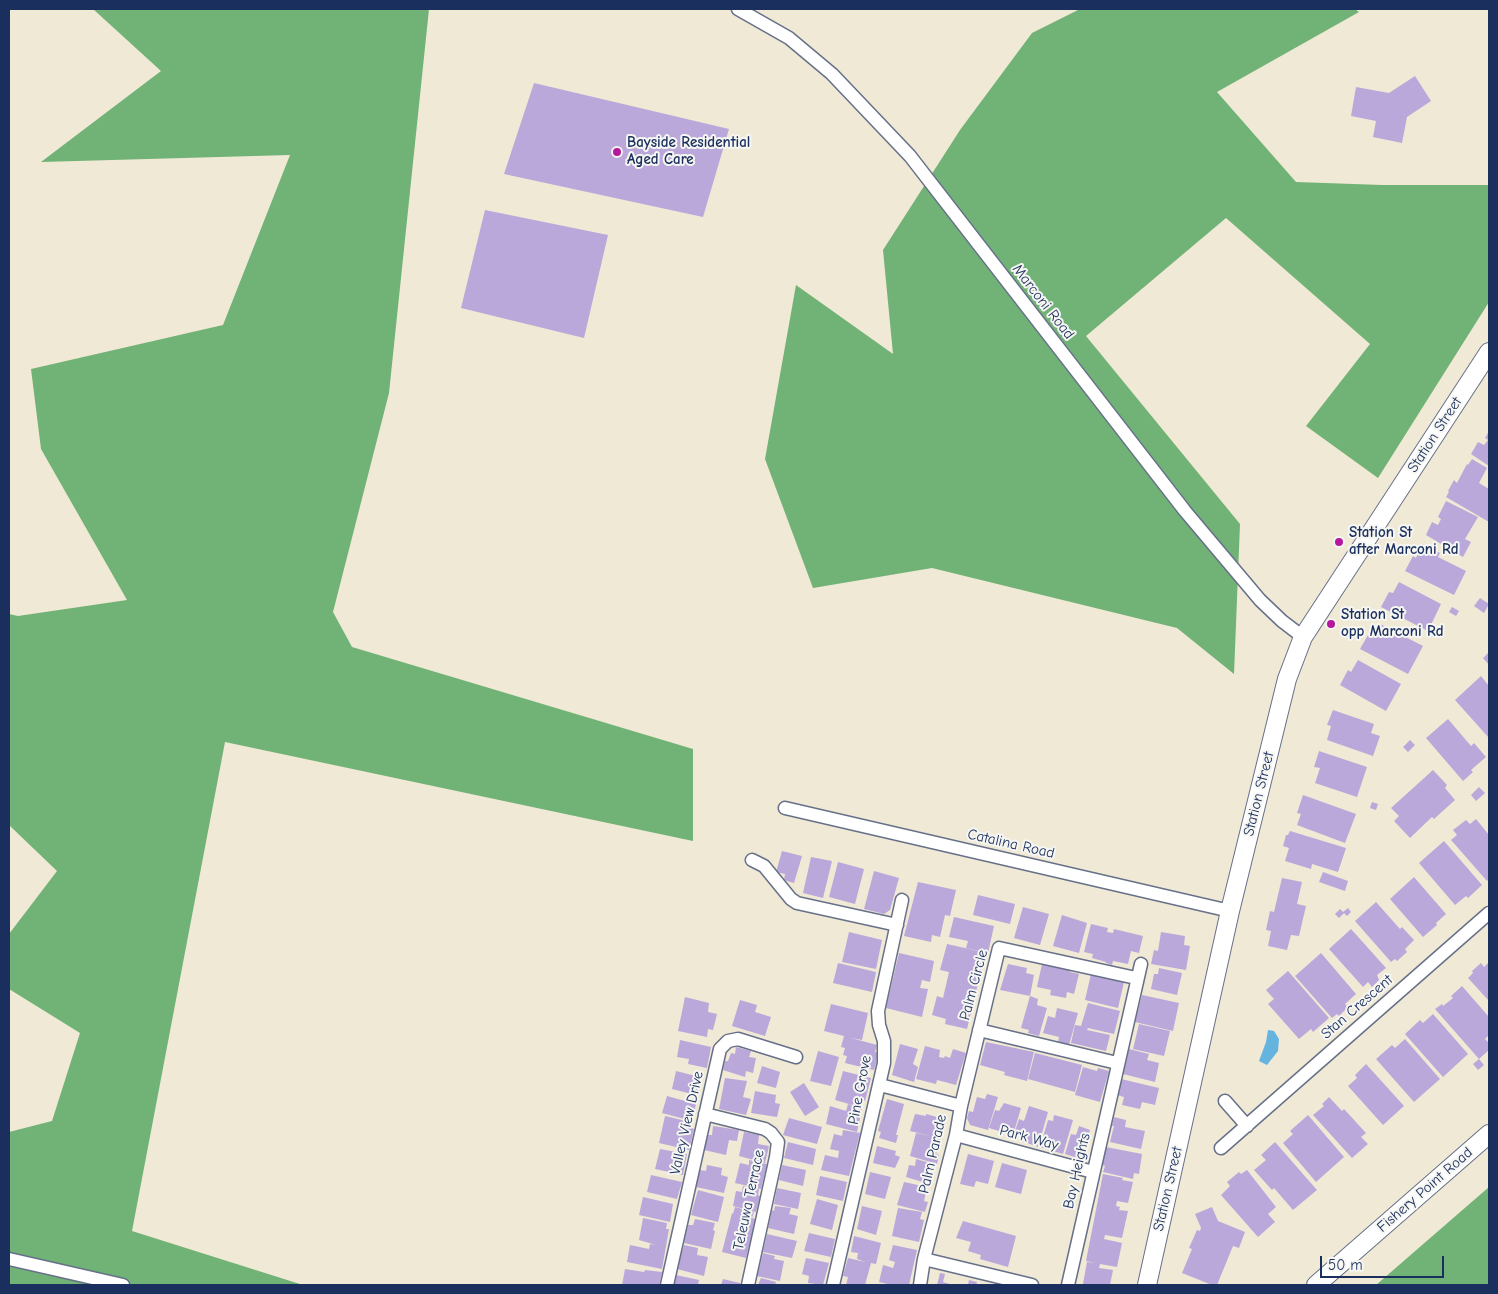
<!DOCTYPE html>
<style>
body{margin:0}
#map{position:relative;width:1498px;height:1294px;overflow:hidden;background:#f0e9d5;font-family:"Comic Neue",sans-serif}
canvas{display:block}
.frame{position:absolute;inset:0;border:10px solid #1b2f5e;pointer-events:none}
.scale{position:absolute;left:1320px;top:1256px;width:124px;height:22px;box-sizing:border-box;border:2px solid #1b2f5e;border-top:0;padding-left:6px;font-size:15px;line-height:18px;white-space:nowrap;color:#1b2f5e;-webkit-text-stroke:4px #f6f6f2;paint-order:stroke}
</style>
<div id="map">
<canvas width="1498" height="1294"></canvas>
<div class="frame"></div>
<div class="scale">50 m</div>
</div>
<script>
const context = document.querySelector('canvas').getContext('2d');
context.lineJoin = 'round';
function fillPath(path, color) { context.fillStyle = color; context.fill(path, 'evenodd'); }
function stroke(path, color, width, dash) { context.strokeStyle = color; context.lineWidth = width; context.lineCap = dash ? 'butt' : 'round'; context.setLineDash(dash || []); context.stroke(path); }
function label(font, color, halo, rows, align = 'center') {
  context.font = font + ' "Comic Neue",sans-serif'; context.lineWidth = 4; context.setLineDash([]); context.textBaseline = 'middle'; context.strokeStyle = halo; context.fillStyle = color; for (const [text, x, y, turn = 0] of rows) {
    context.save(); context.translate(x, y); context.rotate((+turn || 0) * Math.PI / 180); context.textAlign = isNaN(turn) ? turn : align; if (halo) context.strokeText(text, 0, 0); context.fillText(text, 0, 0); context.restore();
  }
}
const forest = new Path2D(`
 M93 9H429L389 393 333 612 352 647 693 749V841L225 742 132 1231 303 1285H9V1132L52 1121 80 1033 9 989V934L57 871 9 825V614L18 616 127 600 41 449 31 369 223 325 290 155 41 162 161 71Z
 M1080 9H1355L1359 12 1217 92 1296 182 1382 185H1489V302L1378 478 1306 426 1370 344 1226 218 1086 336 1240 524 1234 674 1177 628 932 568 813 588 765 459 796 285 893 354 883 250 960 130 1032 33Z
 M1489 1187V1285H1376Z`);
const water = new Path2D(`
 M1268 1030 1274 1031 1279 1039 1278 1051 1267 1065 1259 1061 1266 1042Z`);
const building = new Path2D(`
 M1415 76 1431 101 1407 117 1402 143 1373 137 1376 121 1351 116 1356 87 1389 93Z
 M534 83 729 129 703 217 504 174Z
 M485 210 608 235 584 338 461 308Z
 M1489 431V466L1471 454 1478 442 1484 445 1488 440 1485 438Z
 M1472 459 1487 468 1479 483 1489 489V522L1446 497 1449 492 1448 491 1454 480 1457 483 1467 464 1468 465Z
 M1446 501 1478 517 1465 539 1471 542 1463 557 1426 535 1432 522 1438 525 1441 519 1438 517Z
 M1422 544 1440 553 1438 557 1466 571 1454 595 1405 571 1413 556 1416 558Z
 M1399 582 1441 604 1428 631 1381 607 1389 592 1393 593Z
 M1480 598 1489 604 1484 613 1474 606Z
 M1452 607 1459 611 1456 616 1449 612Z
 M1380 624 1423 646 1408 674 1360 649 1368 635 1373 638Z
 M1489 652V665L1483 658Z
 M1358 660 1401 684 1386 711 1340 685 1348 670 1351 672Z
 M1481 676 1489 686V738L1455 700Z
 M1333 710 1374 724 1371 733 1380 736 1373 756 1327 740 1331 726 1327 725Z
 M1448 719 1471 746 1474 743 1486 757 1471 770 1473 772 1463 781 1426 738Z
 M1410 740 1415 745 1408 752 1403 747Z
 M1319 751 1367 767 1357 797 1315 783 1320 768 1314 767Z
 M1433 770 1447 785 1445 788 1455 800 1434 819 1432 817 1410 838 1394 821 1399 816 1391 808Z
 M1479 787 1485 793 1476 801 1471 795Z
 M1303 795 1356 814 1345 843 1297 825 1301 814 1297 813Z
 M1372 802 1378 804 1376 810 1370 808Z
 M1476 819 1489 835V879L1487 881 1451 840 1457 835 1453 830 1466 820 1470 824Z
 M1290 831 1346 848 1338 872 1312 864 1311 869 1285 861 1289 848 1283 846 1286 835H1288Z
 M1444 841 1482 885 1468 898 1466 896 1455 905 1419 863Z
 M782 851 802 856 794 883 784 880 785 874 776 872Z
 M811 857 832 861 823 898 803 893Z
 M838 862 864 869 855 904 829 897Z
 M874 871 899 878 890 910 884 914 864 909Z
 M1323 872 1348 881 1345 891 1319 882Z
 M1414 877 1446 914 1436 923 1437 925 1423 937 1390 899Z
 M1282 878 1302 882 1297 904 1306 906 1299 936 1291 935 1287 950 1268 946 1271 931 1266 930 1270 911 1274 912Z
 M918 882 956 890 950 916 945 915 940 937 932 935 931 942 904 936Z
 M978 895 1015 904 1010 924 973 915Z
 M1376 902 1400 929 1402 927 1414 940 1405 949 1407 952 1397 961 1395 959 1391 962 1355 921Z
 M1023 907 1049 914 1040 945 1014 938Z
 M1348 908 1351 912 1347 916 1343 912Z
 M1340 909 1344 913 1339 918 1335 914Z
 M1062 915 1087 923 1079 953 1053 946Z
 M954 917 994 926 988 953 966 948 968 941 949 937Z
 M1091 924 1108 928 1107 932 1113 933 1114 929 1143 936 1139 953 1131 951 1128 964 1113 961 1112 965 1106 963V962L1092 958 1093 954 1084 952Z
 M1351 929 1386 968 1377 975 1379 980 1372 987 1368 982 1363 987 1329 949Z
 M849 932 882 940 876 969 842 962Z
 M1161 932 1185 936 1184 945 1190 946 1186 970 1151 964 1154 950 1158 951Z
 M947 944 987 953 984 963H983L967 1029 945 1024 946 1019 932 1015 937 996 943 998 949 972 940 970Z
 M899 953 934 961 930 982 922 980 920 988 928 989 922 1017 886 1008Z
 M1321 953 1356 994 1345 1004 1348 1007 1339 1016 1337 1014 1332 1018 1295 976Z
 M1489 962V1001L1468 978 1473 973 1472 971 1481 963 1484 967Z
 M838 963 876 972 872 992 833 983Z
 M1008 964 1027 968 1026 973 1034 975 1030 996 1000 990Z
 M1042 964 1070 970V972L1079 974 1074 994 1067 992 1066 998 1050 995 1051 990 1037 987Z
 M1159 968 1182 973 1177 995 1151 989 1154 974H1158Z
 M1288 971 1329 1018 1313 1032 1311 1029 1299 1039 1268 1004 1274 999 1266 990Z
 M1091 974 1124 982 1118 1008 1085 1000Z
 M1462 986 1489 1017V1035L1485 1039 1489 1043V1050L1479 1059 1435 1009 1442 1004 1443 1006 1453 998 1451 996Z
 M1142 995 1179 1003 1173 1031 1135 1022Z
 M1030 996 1038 999 1037 1005 1047 1008 1039 1036 1028 1033 1029 1030 1021 1028Z
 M685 997 709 1003 708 1012 717 1014 713 1030 708 1029 707 1037 678 1031Z
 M740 1000 757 1005 755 1012 771 1017 765 1036 732 1026Z
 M1088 1003 1120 1011 1114 1034 1088 1028 1087 1030 1110 1035 1106 1051 1071 1043 1075 1025 1081 1026Z
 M831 1004 868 1013 862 1040 851 1038 877 1045 875 1052 879 1053 874 1070 845 1063 847 1056 843 1055 845 1048 841 1047 844 1036 824 1031Z
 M1057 1008 1078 1013 1069 1045 1058 1042 1059 1037 1043 1033 1048 1016 1055 1018Z
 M1433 1014 1468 1054 1443 1077 1405 1034 1420 1020 1423 1023Z
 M1139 1024 1170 1031 1164 1056 1133 1049Z
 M1405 1039 1440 1079 1414 1102 1376 1059 1392 1045 1395 1048Z
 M680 1040 711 1047 707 1068 688 1064 689 1059 677 1057Z
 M986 1042 1034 1052 1027 1081 1004 1075 1005 1072 980 1065Z
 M900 1044 918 1049 913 1064 918 1067 914 1082 892 1075Z
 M925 1046 940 1050 939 1057 944 1058 945 1056 950 1058 953 1049 966 1053 956 1085 937 1080 936 1084 916 1079Z
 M736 1047 751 1051 749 1057 756 1058 753 1073 746 1071 745 1077 723 1070 725 1061H728L731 1053 735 1054Z
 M1129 1049 1149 1054 1147 1060 1159 1063 1155 1082 1123 1074Z
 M818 1051 839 1057 831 1086 810 1081Z
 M1035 1053 1082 1065 1075 1092 1028 1079Z
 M1479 1059 1484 1065 1478 1070 1473 1064Z
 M1366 1064 1404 1106 1383 1125 1348 1086 1357 1078 1355 1075Z
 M762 1066 780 1072 776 1088 757 1083Z
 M1083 1067 1097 1071 1098 1068 1109 1071 1100 1102 1075 1095Z
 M676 1071 700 1077 696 1095 672 1089Z
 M843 1071 871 1078 865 1101 857 1099 856 1106 835 1100Z
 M725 1078 747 1081 743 1097 751 1099 746 1115 719 1109Z
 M1121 1079 1159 1088 1155 1105 1142 1102 1140 1109 1122 1105 1124 1097 1117 1095Z
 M804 1083 819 1107 805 1116 790 1092Z
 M755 1091 776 1095 775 1103 780 1104 777 1117 751 1113Z
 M987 1094 998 1097 988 1130 970 1125 967 1118 969 1111 973 1112 977 1097 985 1099Z
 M667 1096 696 1104 692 1121 662 1113Z
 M1329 1097 1342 1111 1344 1109 1366 1133 1361 1137 1368 1144 1352 1158 1313 1115 1324 1106 1322 1104Z
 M887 1099 904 1104 896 1135H898L896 1143 879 1138 881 1132 878 1131Z
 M1004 1103 1021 1108 1013 1135 989 1128 995 1110 999 1111Z
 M848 1104 862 1108 857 1132 826 1124 830 1106 846 1111Z
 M1029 1106 1048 1112 1038 1147 1019 1140 1020 1136 1014 1134 1019 1119 1024 1121Z
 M915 1114 926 1116V1114L937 1117V1119L942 1121 936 1138 940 1139 936 1154 939 1155 937 1164 910 1156 916 1133 931 1136 910 1131Z
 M1054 1115 1073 1120 1063 1154 1040 1147 1048 1120 1053 1121Z
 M1308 1115 1344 1157 1316 1182 1283 1143 1293 1134 1290 1131Z
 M665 1116 690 1122 689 1127 694 1129 689 1150 659 1143Z
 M1114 1117 1126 1120 1125 1127 1145 1131 1141 1149 1110 1142 1114 1126H1112Z
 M789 1118 822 1127 817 1144 783 1135Z
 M713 1126 739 1130 737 1141 729 1140 726 1155 704 1150 708 1135H712Z
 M1079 1126 1090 1130 1081 1159 1065 1154 1071 1134 1076 1135Z
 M843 1130 860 1133 849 1176 821 1170 825 1155 838 1158 839 1151 830 1149 834 1134 842 1136Z
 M744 1132 759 1135 758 1144 769 1146 765 1163 739 1156Z
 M788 1142 816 1149 813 1165 784 1158Z
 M1275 1142 1317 1190 1293 1210 1274 1188 1272 1190 1254 1170 1266 1160 1261 1155Z
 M877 1146 896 1151 895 1155 900 1157 895 1168 873 1163Z
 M1106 1147 1142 1154 1139 1174 1134 1173 1133 1179 1103 1172 1105 1166 1102 1165Z
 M660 1149 687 1154 683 1175 655 1169Z
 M968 1154 994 1161 988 1184 976 1181 974 1187 960 1184Z
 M916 1159 930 1163 928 1170 932 1171 929 1184 906 1177 909 1165 915 1166Z
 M749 1160 767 1164 761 1189 735 1183 740 1163 749 1165Z
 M1002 1163 1027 1170 1021 1194 995 1187Z
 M707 1165 722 1168 721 1175 728 1177 724 1193 696 1187 700 1170 706 1171Z
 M782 1165 806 1170 803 1186 779 1180Z
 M1247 1170 1276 1207 1268 1214 1275 1222 1258 1237 1221 1195 1230 1186 1227 1182 1239 1172 1241 1174Z
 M870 1172 891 1177 885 1199 865 1194Z
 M1103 1174 1123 1178 1122 1180 1133 1182 1128 1203 1117 1201 1116 1206 1120 1207 1119 1210 1128 1211 1122 1238 1105 1235 1104 1239 1122 1243 1117 1267 1100 1264 1099 1268 1113 1270 1110 1285H1091L1083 1284 1087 1262 1095 1263 1086 1261Z
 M651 1175 682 1182 677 1199 647 1192Z
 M820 1176 847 1182 843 1201 816 1195Z
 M904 1182 927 1187 924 1201 928 1202 925 1212 897 1205Z
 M743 1186 759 1189 758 1195 760 1196 756 1212 733 1206 736 1191 742 1192Z
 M777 1188 801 1193 798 1209 774 1204Z
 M698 1190 724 1197 718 1222 691 1215Z
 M643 1197 673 1204 670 1222 639 1215Z
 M817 1199 838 1205 832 1230 810 1224Z
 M775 1206 791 1208 789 1214 798 1216 794 1234 768 1228 772 1210 774 1211Z
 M862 1206 882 1211 876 1235 857 1229Z
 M735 1207 754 1212 752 1218 756 1219 746 1258 722 1252 732 1213 733 1214Z
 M1212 1207 1218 1221 1245 1232 1239 1248 1233 1246 1217 1285H1212L1182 1273 1192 1249 1189 1248 1197 1230 1200 1231 1201 1228 1195 1214Z
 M898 1208 922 1212 920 1219 924 1220 919 1242 892 1236Z
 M643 1218 667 1223 666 1229H669L662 1269 627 1262 630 1245 649 1249 650 1244 656 1245 639 1240Z
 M695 1219 715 1223 713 1230 715 1231 711 1249 684 1243 688 1225H693Z
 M963 1221 1016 1236 1008 1267 980 1259 981 1255 968 1251 971 1242 956 1238Z
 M809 1233 835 1239 831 1257 804 1251Z
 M767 1234 797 1241 792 1258 763 1252Z
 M854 1236 881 1243 876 1264 871 1263 865 1285H846L848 1277 843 1276 848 1258 865 1262 857 1259 858 1253 851 1252Z
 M684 1245 698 1248 697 1255 708 1257 704 1276 677 1269Z
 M893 1245 917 1250 909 1285H892L879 1282 883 1265 893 1268 895 1262 889 1260Z
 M763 1253 775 1256 774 1259 784 1261 780 1281 757 1276Z
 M806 1258 829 1263 823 1285 808 1283 809 1276 802 1274Z
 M625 1269 644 1272 645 1270 662 1272 659 1285H622Z
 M940 1273 945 1274 943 1282 953 1285H937Z
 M676 1275 699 1280 698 1285H674Z
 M761 1278 776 1282 775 1285H758Z
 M723 1279 740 1283V1285H721Z
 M969 1280 977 1282 976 1285H968Z`);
const street = new Path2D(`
 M738 9 789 38 832 74 910 156 1185 511 1260 600 1282 621 1303 637
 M785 808 1230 911
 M752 860 764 866 791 899 797 903 897 925
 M979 1030 1117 1063
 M880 1085 961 1106
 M1225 1101 1247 1126
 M705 1114 765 1129 771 1133 778 1142 776 1157 748 1285
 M956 1135 1093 1172
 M1221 1148 1489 913
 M9 1259 123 1285
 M924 1259 1032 1285
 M667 1285 720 1049 728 1041 738 1039 796 1057
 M833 1285 884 1063V1041L879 1025 878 1011 902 900
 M920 1285 924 1259 956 1135 961 1106 999 948 1136 978
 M1068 1285 1141 964`);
const secondary = new Path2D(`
 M1147 1285 1230 911 1287 679 1303 637 1489 352
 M1316 1285 1489 1134`);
const markers = [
 [617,152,5,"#b5179e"],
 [1339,542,5,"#b5179e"],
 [1331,624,5,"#b5179e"]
];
const poiNames = [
 ["Bayside Residential",627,143],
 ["Aged Care",627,160],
 ["Station St",1349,533],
 ["after Marconi Rd",1349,550],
 ["Station St",1341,615],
 ["opp Marconi Rd",1341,632]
];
const streetNames = [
 ["Marconi Road",1043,302,52],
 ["Station Street",1435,435,-57],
 ["Station Street",1259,794,-76],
 ["Catalina Road",1011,844,13],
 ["Palm Circle",974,985,-75],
 ["Stan Crescent",1357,1007,-41],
 ["Pine Grove",860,1090,-79],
 ["Valley View Drive",687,1123,-77],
 ["Park Way",1029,1138,15],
 ["Palm Parade",933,1154,-77],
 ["Bay Heights",1077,1171,-77],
 ["Station Street",1168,1189,-77],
 ["Fishery Point Road",1425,1190,-41],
 ["Teleuwa Terrace",749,1200,-78]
];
fillPath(forest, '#71b276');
fillPath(water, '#65b3df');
fillPath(building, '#baa8db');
stroke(street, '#667088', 15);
stroke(secondary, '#667088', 20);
stroke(street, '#fff', 12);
stroke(secondary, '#fff', 18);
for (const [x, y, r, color] of markers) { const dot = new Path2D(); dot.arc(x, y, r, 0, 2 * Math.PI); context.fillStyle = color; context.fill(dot); stroke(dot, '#f6f6f2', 2); }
label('bold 15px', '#1b2f5e', '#f6f6f2', poiNames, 'left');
label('15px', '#1b2f5e', '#f6f6f2', streetNames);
</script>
